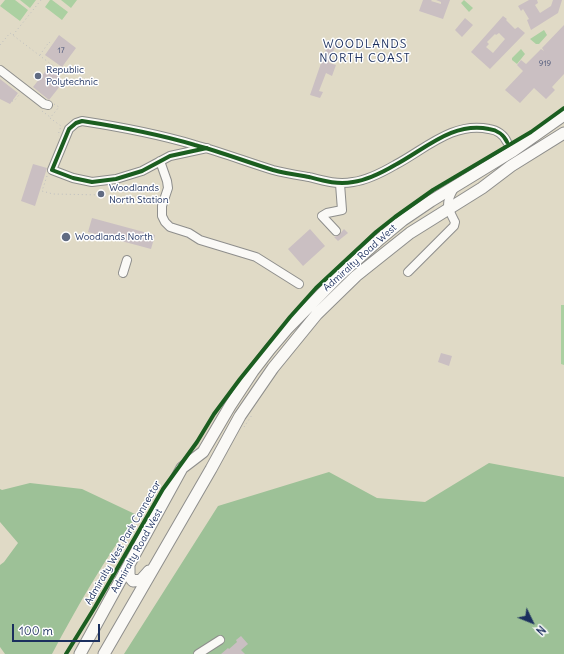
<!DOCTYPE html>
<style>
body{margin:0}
#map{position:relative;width:564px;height:654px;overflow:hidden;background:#e0dac6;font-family:Delius,sans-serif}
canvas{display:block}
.north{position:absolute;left:512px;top:602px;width:40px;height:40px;-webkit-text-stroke:3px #fff;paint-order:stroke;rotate:133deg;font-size:11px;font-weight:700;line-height:16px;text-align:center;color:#1b2f5e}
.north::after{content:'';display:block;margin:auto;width:14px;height:18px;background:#1b2f5e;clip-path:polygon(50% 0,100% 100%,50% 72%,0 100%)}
.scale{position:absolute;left:12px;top:624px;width:88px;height:18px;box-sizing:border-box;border:2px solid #1b2f5e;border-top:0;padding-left:5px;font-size:12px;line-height:14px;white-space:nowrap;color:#1b2f5e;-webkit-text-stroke:3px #fff;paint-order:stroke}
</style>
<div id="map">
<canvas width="564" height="654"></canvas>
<div class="north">N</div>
<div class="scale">100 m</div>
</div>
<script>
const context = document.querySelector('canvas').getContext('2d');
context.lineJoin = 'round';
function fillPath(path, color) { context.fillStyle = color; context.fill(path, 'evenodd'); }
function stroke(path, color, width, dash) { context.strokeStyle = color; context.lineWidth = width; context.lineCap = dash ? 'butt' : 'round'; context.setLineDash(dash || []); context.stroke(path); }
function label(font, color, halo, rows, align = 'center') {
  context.font = font + ' Delius,sans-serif'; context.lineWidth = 3; context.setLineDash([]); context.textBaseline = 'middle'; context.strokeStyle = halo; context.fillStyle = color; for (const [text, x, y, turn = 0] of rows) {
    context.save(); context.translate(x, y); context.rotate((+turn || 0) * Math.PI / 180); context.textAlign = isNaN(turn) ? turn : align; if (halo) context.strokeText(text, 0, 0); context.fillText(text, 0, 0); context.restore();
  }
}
const green = new Path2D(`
 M5 0H15L28 10 20 21 0 6Z
 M20 0H36L30 8Z
 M50 0H52L68 12 62 20 45 7Z
 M61 0H77L71 8Z
 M464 0 473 8 469 12 461 3Z
 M544 30 547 35 539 44H536L530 39Z
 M521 49 525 54 517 64 512 60V58Z
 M561 305H564V365L561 364Z`);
const forest = new Path2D(`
 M489 463 564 477V654H124L218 506 329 472 377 498 425 502Z
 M30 483 82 489 137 515C104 560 78 605 52 654H5L0 647V565L4 562 18 543 0 522V489L2 490Z`);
const building = new Path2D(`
 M423 0H432L431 1 441 4V2L436 0H450L443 19 419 11Z
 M529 0H537L538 3 535 5 540 13 551 6 553 0H562L558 13 531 30 527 20 529 19 523 9 521 11 518 6Z
 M503 16 507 19 506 20 515 29 518 27 525 33 490 69 471 52ZM499 33 505 39 493 53 486 47 489 44 487 42 495 34 496 35Z
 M465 18 473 25 462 37 455 30Z
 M564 25V74L552 87 555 90 546 99 534 88 520 103 505 90 523 71 517 65 521 60 526 64 541 49 544 51 542 48Z
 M59 35 76 48 62 67 45 55Z
 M329 40 340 44 338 48 335 47 329 63 336 65 332 76 326 73 319 91 323 92 320 98 310 95Z
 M48 68 64 81 49 100 33 87Z
 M0 79 18 93 10 104 0 99Z
 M33 164 47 168 35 206 21 201Z
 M92 218 155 235 151 249 88 232Z
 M310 229 325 246 303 266 288 249Z
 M344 229 348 233 338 241 334 237 339 235Z
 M441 353 452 356 449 366 438 362Z
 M241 636 248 644 241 650 245 654H221L228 648 229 649 237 642 236 640Z`);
const path = new Path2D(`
 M13 35 41 0
 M0 45 10 33 60 71 57 76
 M40 55 49 42 52 45
 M12 101H14L19 95
 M54 104 59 107 50 118 61 126 58 135H59
 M42 111 50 117
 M47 176 42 191 53 194 102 195
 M244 427 252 415`);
const minor = new Path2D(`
 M0 70 44 104 48 105
 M207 148 170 156 142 171 116 179 92 182 73 178 52 170 69 129 76 123 82 121C121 127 158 134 195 145 221 152 247 162 273 170 284 173 297 175 309 177 324 181 338 185 353 182 368 180 383 172 395 165 424 150 453 121 489 129 497 130 504 135 507 142
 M160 161 167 181 168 188 162 206V216L165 222 170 227 189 233 200 240 256 257 299 284
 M336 231 322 216 327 213 342 210 340 184
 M408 272 454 226 455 222C447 207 445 204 454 188
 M123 273 127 260
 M198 654 220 640`);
const major = new Path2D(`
 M129 566V576L133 581 141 580 149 571
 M80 654 182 468 203 452 230 406 253 371 270 349 287 329 340 275 380 239 403 220 431 201 513 151 564 115
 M104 654 211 469 240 416 273 368 317 314 356 276 410 233 482 188 511 166 564 133`);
const cycleway = new Path2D(`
 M207 148 170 156 142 171 116 179 92 182 73 178 52 170 69 129 76 123 82 121C121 127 158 134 195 145 221 152 247 162 273 170 284 173 297 175 309 177 324 181 338 185 353 182 368 180 383 172 395 165 424 150 453 121 489 129 497 130 504 135 507 142
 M66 654 95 607 163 489 197 442 214 414 240 379 290 317 316 288 376 232 395 217 433 190 531 132 564 108`);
const markers = [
 [38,76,4,"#606b82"],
 [101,194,4,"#606b82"],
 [66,237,5,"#606b82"]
];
const numberNames = [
 ["17",61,51],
 ["919",545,64]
];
const poiNames = [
 ["Republic",46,70],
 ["Polytechnic",46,82],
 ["Woodlands",109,188],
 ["North Station",109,200],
 ["Woodlands North",75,237]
];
const streetNames = [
 ["Admiralty Road West",360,258,-42],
 ["Admiralty West Park Connector",123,543,-60],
 ["Admiralty Road West",137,551,-61]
];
const quarterNames = [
 ["WOODLANDS",365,45],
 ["NORTH COAST",365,59]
];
fillPath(green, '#abd0a1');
fillPath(forest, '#9dc197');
fillPath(building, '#cabfc2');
stroke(minor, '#8e8e8c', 10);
stroke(major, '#8e8e8c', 13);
stroke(path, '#bdbebf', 1, [1, 3]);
stroke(minor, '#faf9f6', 8);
stroke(major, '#faf9f6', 11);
stroke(cycleway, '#1b5e20', 4);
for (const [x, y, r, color] of markers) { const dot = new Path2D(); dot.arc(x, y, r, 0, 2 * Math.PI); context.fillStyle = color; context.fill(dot); stroke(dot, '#fff', 1.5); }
label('8px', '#475377', null, numberNames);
label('10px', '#1b2f5e', '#fff', poiNames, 'left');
label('10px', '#1b2f5e', '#fff', streetNames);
context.letterSpacing = '1px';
label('12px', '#1b2f5e', '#fff', quarterNames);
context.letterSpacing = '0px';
</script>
